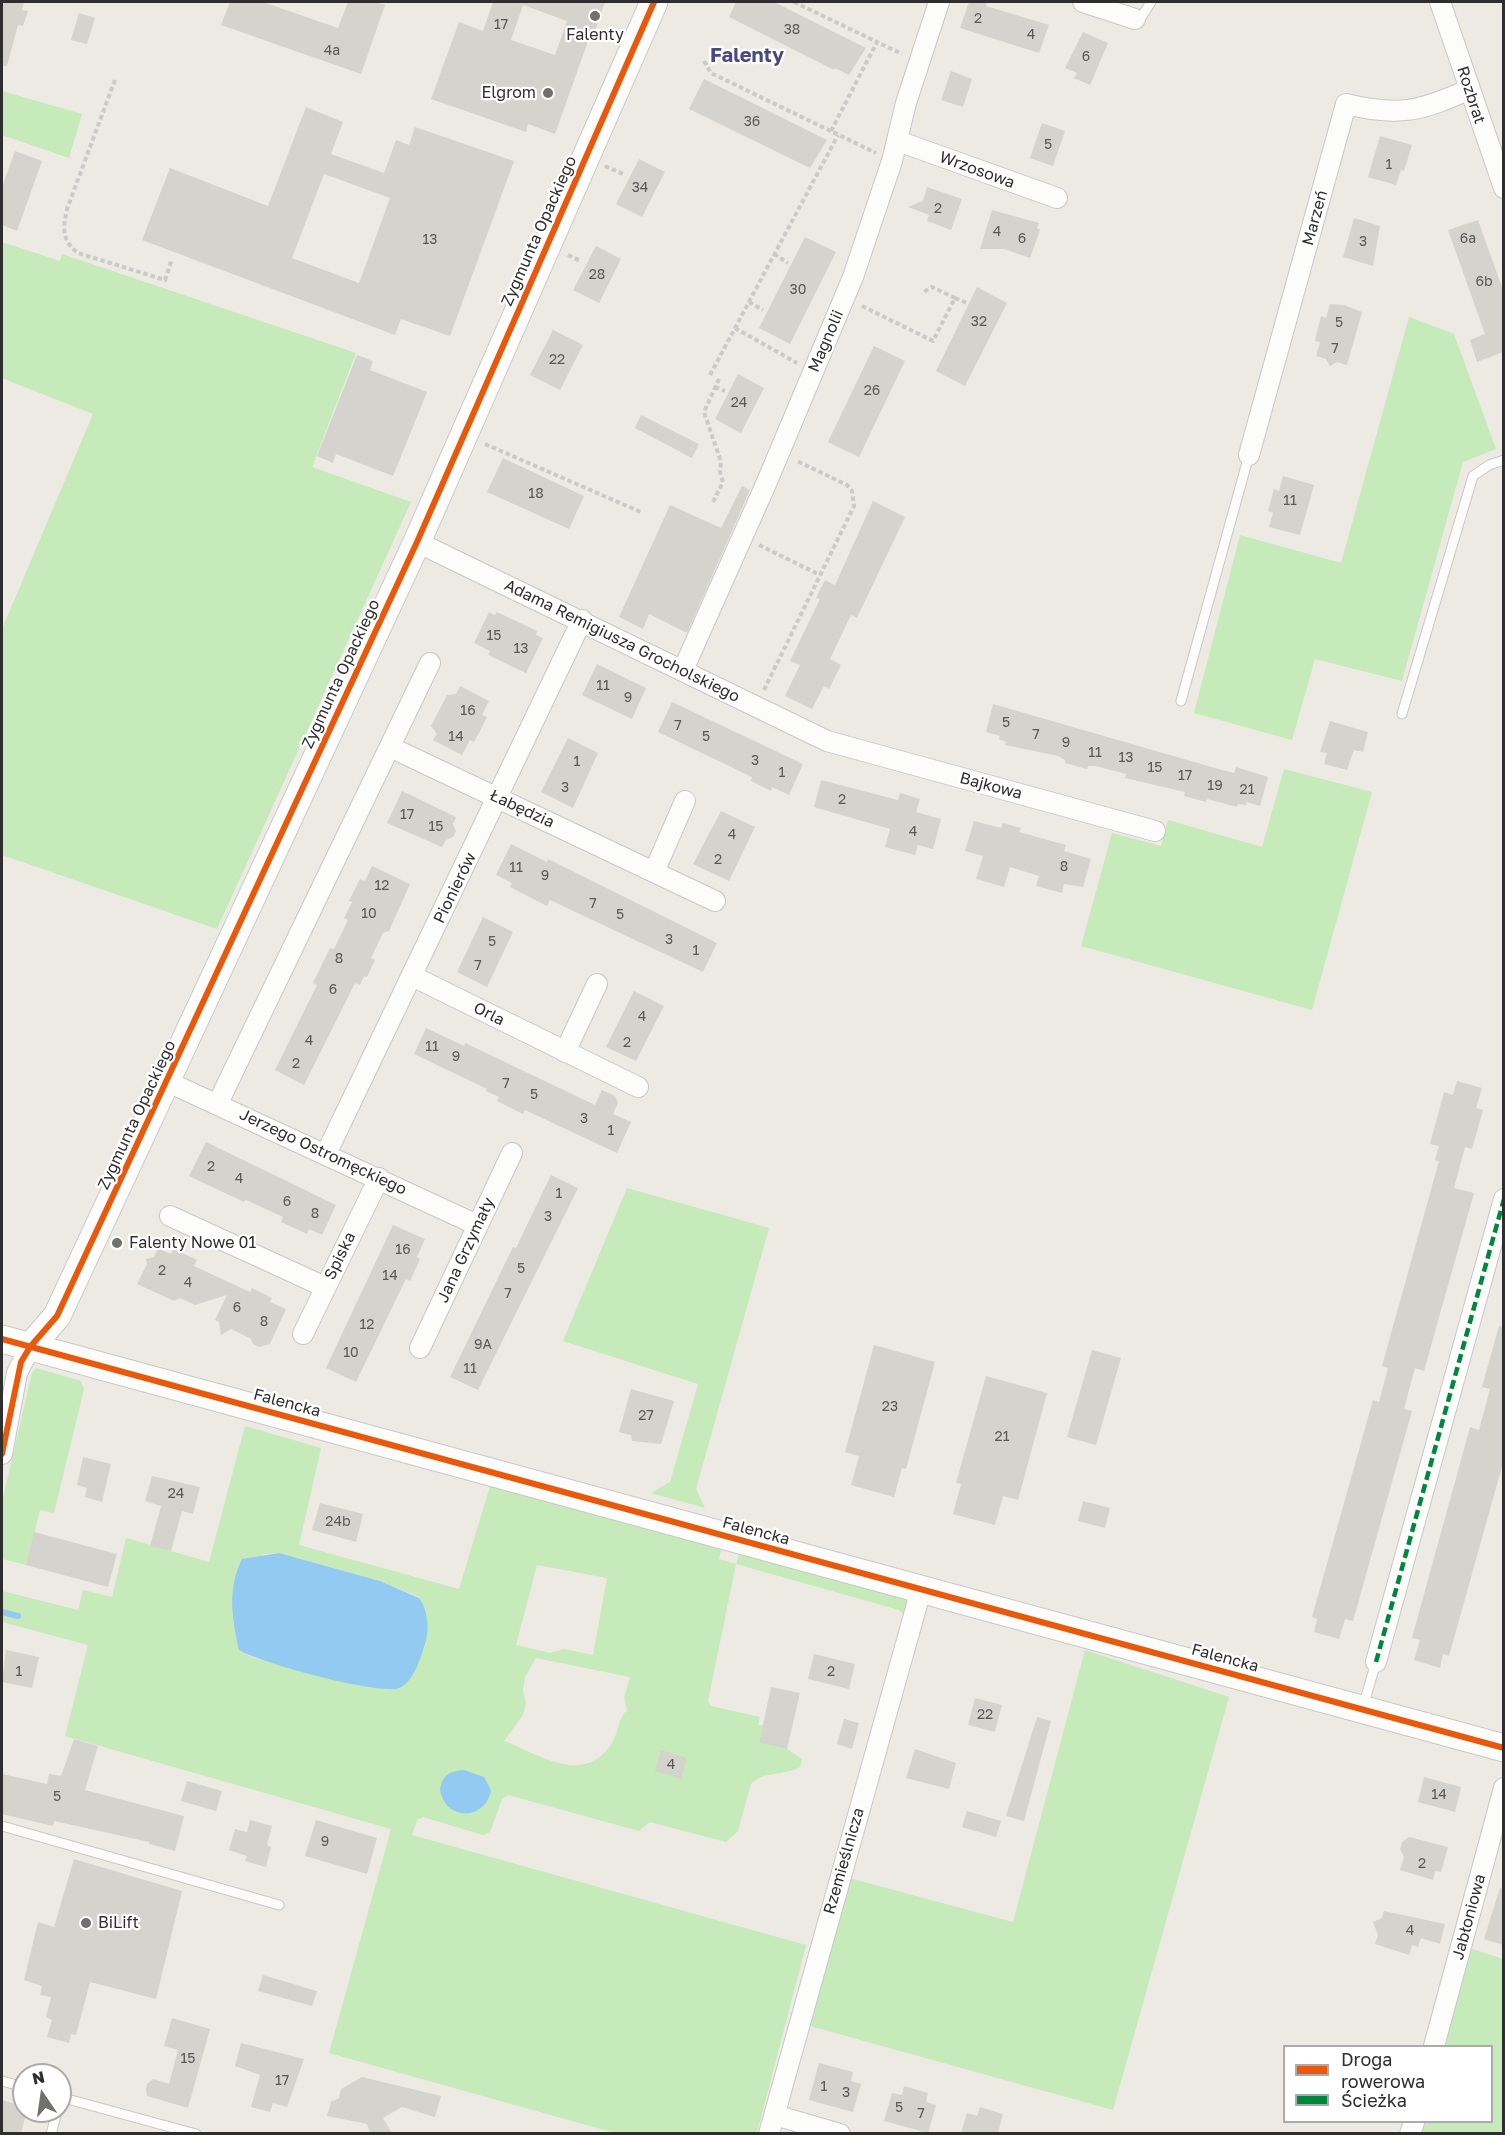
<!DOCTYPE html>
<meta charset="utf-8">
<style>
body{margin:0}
#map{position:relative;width:1505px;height:2135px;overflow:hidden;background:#eceae3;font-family:"Golos Text",sans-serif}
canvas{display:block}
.frame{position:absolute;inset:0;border:3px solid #2e2e2e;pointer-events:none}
.legend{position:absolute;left:1283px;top:2045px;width:210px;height:78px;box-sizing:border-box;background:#fff;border:2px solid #ababab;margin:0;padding:8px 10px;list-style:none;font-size:18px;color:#2e2e2e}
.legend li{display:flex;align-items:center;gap:12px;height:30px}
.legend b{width:30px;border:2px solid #ababab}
.north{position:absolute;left:12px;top:2063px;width:60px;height:60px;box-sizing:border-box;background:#fff;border:2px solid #ababab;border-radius:50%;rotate:347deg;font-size:16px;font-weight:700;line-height:24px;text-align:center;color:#2e2e2e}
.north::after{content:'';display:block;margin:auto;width:21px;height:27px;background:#70706d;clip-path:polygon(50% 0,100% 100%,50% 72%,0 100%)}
</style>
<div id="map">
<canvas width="1505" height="2135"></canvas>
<div class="frame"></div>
<ul class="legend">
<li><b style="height:8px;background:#e8590c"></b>Droga rowerowa</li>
<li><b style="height:8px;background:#00873e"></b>Ścieżka</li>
</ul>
<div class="north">N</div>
</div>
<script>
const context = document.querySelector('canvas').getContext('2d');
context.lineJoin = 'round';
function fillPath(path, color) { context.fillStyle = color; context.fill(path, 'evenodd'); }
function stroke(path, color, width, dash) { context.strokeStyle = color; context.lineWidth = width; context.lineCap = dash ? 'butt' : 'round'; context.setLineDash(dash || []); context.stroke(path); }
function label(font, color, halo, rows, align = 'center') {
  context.font = font + ' "Golos Text",sans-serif'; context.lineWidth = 4.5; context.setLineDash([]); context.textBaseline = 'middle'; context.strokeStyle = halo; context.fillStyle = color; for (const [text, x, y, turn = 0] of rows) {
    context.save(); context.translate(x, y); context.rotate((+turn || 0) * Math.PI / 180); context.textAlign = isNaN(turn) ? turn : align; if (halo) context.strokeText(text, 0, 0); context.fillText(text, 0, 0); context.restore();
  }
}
const green = new Path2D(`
 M2 91 82 114 69 158 2 135Z
 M2 242 60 261 62 254 356 353 312 467 411 502 217 929 2 855V629L93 414 2 378Z
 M1409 317 1454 334 1496 449 1463 462 1402 681 1315 659 1292 740 1194 713 1240 535 1341 563Z
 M1284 769 1372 792 1312 1010 1081 946 1112 833 1161 846 1168 820 1262 847Z
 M627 1188 769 1228 696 1489 705 1508 651 1493 670 1482 698 1384 563 1341Z
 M36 1368 81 1381 84 1389 54 1513 40 1510 26 1565 2 1559V1502L32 1373Z
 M245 1426 321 1448 299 1545 459 1589 491 1483 722 1547 719 1559 736 1564 740 1552 908 1599 904 1615 899 1610 736 1564 708 1701 711 1706 760 1717 758 1725H763L759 1743 787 1749 802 1759 800 1767C785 1776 762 1771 751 1784L738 1831 726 1842 650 1822 639 1831 508 1795 502 1799 490 1832 483 1835 423 1817 417 1820 412 1835 806 1945 757 2133H615L329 2053 391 1829 65 1736 88 1645 2 1622V1591L78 1610 83 1590 112 1597 126 1538 209 1562ZM279 1553 380 1581 419 1597 426 1643 411 1677 373 1688 268 1662 251 1657 239 1650 263 1554ZM537 1565 607 1578 593 1655 564 1649 550 1653 516 1645ZM536 1658 630 1677 624 1698 627 1710C617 1720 619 1732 612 1743 584 1787 539 1754 504 1741L523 1715 526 1703 523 1691 525 1677Z
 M1085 1650 1229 1697 1113 2110 810 2026 849 1878 1013 1922Z
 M1470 1948 1503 1959V2133L1421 2134 1425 2122H1492V2046H1445Z`);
const water = new Path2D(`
 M279 1553 380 1581 419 1598C429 1611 430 1635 423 1650 419 1663 412 1683 399 1688 381 1696 257 1662 239 1650 232 1617 227 1590 242 1559Z
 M464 1770 484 1777 491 1790C487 1819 446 1823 440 1790 442 1775 450 1771 464 1770Z`);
const stream = new Path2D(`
 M2 1612 18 1616`);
const building = new Path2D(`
 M2 2H24L22 10 28 11 23 26 18 25 7 66H2Z
 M230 2H263L338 28 348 2H374L385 5 361 74 221 25Z
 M493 2H605L595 31 592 30 555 134 528 124 526 132 431 99 459 22 483 31ZM523 5 567 21 555 55 511 40Z
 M736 2H774L866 48 849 75 835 68 834 70 729 17Z
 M969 2H987L986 6 1049 25 1039 53 960 28Z
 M79 13 95 18 87 44 71 40Z
 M1083 32 1108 43 1090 85 1074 78 1077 73 1065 68Z
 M951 71 972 79 963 107 941 100Z
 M704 79 827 140 810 168 689 109Z
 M306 107 343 122 331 154 384 173 396 140 409 145 415 127 514 161 450 336 401 319 395 335 142 240 170 168 268 206ZM324 174 390 198 359 283 292 258Z
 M1042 123 1065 131 1053 166 1030 158Z
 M1380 136 1412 145 1404 171 1401 170 1396 185 1368 177Z
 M15 151 42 161 17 231 2 225V187Z
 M639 159 665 172 642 217 616 204Z
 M927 187 962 199 951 230 927 221 929 215 908 207 923 201Z
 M992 210 1039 223 1037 228 1040 230 1030 258 1004 249H980Z
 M1354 218 1380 226 1373 266 1343 257Z
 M1478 220 1503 290V352L1477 362 1470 340 1485 334 1448 230Z
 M805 237 836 252 790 344 759 328Z
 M596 246 621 259 599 303 573 290Z
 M977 287 1007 303 965 386 936 371Z
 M1330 304 1344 305 1362 312 1347 365 1337 362 1330 366 1326 359 1316 356 1320 342 1315 341 1321 316 1326 318Z
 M553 330 583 345 560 390 530 375Z
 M874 346 905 361 859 457 828 442Z
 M357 355 373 361 370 370 427 392 393 476 336 454 333 463 317 456Z
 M738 374 764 388 741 433 715 419Z
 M641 415 699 444 692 458 635 428Z
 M503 458 584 496 569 529 487 492Z
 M1283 476 1314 485 1300 535 1269 527 1273 513 1268 511 1274 489 1279 491Z
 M742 486 750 490 687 633 649 614 643 629 619 617 670 505 721 528Z
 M873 501 905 517 857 618 851 615 830 659 841 665 829 689 824 686 812 709 785 696 800 665 790 661 820 599 816 598 825 580 835 585Z
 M489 612 495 615 497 612 537 631 536 635 543 638 526 673 488 655 490 651 474 643Z
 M597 664 646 688 632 719 582 695Z
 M460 686 489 701 482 715 487 717 480 731 474 742 470 740 462 755 433 740 437 734 431 726 447 695 456 694Z
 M672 702 803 764 789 795 772 787 771 791 751 781 752 777 658 732Z
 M993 704 1215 768 1234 773 1236 767 1268 777 1260 806 1246 802V805L1238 804 1237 807 1207 799 1206 802 1184 796 1185 792 1125 778 1126 774 1096 766H1088L1087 769 1065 763V760L1058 756 1005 745 1006 742 999 739 1000 736 986 732Z
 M1330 721 1368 732 1363 752 1354 750 1347 770 1324 764 1327 753 1320 752Z
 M568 738 598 753 573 808 541 792Z
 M821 780 898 800 900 793 920 799 916 812 941 819 933 849 918 845 915 855 885 847 890 829 814 807Z
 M402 791 456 817 453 824 456 831 453 837 446 840 442 847 387 823Z
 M721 811 755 827 729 881 693 864Z
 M974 821 1001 828 1003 823 1021 828 1019 832 1066 845 1064 851 1091 859 1083 887 1064 884 1062 893 1036 886 1039 876 1010 867 1004 887 976 879 983 856 965 851Z
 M511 844 547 862 548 859 717 943 703 972 550 900 547 906 510 887 512 883 496 875Z
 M372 866 410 884 389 931 383 933 371 958 375 960 367 977 364 976 360 985 355 983 304 1085 275 1070 317 985 313 983 330 948 334 949 348 920 344 918 352 902 349 901 360 879 365 881Z
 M483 917 513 932 487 987 457 972Z
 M634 991 664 1006 636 1061 606 1047Z
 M426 1028 464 1046 465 1043 595 1105 602 1090 615 1096 618 1103 613 1114 631 1122 617 1153 525 1110 523 1114 497 1101 499 1097 486 1091 487 1089 414 1054Z
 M1457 1081 1482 1088 1476 1108 1483 1110 1472 1149 1465 1147 1454 1188 1474 1193 1424 1371 1415 1368 1404 1409 1412 1411 1353 1621 1345 1619 1339 1639 1314 1632 1317 1619 1312 1617 1373 1400 1379 1402 1388 1368 1382 1366 1439 1161 1435 1160 1439 1146 1430 1144 1444 1092 1453 1095Z
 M206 1142 336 1205 322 1235 309 1229 307 1234 281 1222 283 1217 246 1200 244 1202 189 1176Z
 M551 1175 578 1188 478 1390 450 1377 513 1247 516 1248Z
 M393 1225 425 1239 417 1257 420 1259 410 1281 406 1279 356 1382 326 1368Z
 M158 1248 171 1254 174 1249 197 1260 194 1266 250 1292 252 1288 272 1298 270 1302 286 1309 270 1344 259 1347 253 1344 251 1339 231 1329 221 1335 219 1322 215 1320 227 1295 195 1305 180 1298 174 1301 137 1284 147 1264 146 1259 154 1257Z
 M1499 1326 1503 1327V1463L1449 1656 1443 1654 1440 1668 1414 1660 1420 1640 1412 1638 1470 1427 1479 1430 1490 1389 1482 1387Z
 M874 1345 935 1362 906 1469 902 1468 894 1497 851 1485 859 1456 845 1452Z
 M1092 1350 1121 1358 1096 1445 1067 1437Z
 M986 1376 1047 1393 1018 1500 1003 1496 995 1525 953 1514 961 1484 956 1483Z
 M631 1389 674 1401 661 1444 632 1441 631 1435 619 1432Z
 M83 1457 111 1464 102 1502 85 1497 87 1488 77 1485Z
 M152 1476 200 1487 193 1514 182 1511 171 1551 150 1546 161 1506 145 1501Z
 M1083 1501 1110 1508 1105 1528 1078 1521Z
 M320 1503 363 1514 356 1542 312 1530Z
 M34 1532 117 1554 108 1587 26 1565Z
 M6 1650 39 1657 32 1688 2 1682Z
 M814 1654 855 1664 849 1689 808 1679Z
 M771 1687 800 1693 787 1749 759 1743Z
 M975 1698 1002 1705 995 1732 968 1725Z
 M1037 1717 1051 1721 1024 1821 1006 1816Z
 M844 1719 859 1723 852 1749 837 1744Z
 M74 1739 98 1746 85 1790 184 1816 175 1851 149 1844V1842L54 1821 53 1826 2 1814V1774L47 1784 49 1774 61 1776Z
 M915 1749 956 1763 949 1789 906 1778Z
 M661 1750 687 1758 681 1779 655 1771Z
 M1424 1777 1461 1787 1455 1812 1418 1802Z
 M187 1781 222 1791 216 1811 181 1801Z
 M967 1811 1001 1821 996 1837 962 1827Z
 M250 1820 272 1826 267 1845 271 1847 266 1867 245 1861 247 1856 229 1850 235 1829 247 1832Z
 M316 1820 377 1838 367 1874 305 1856Z
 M1409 1837 1448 1847 1441 1872 1435 1871 1433 1880 1400 1870 1404 1857 1400 1849 1402 1842Z
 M74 1859 182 1891 156 1999 90 1982 76 2035 71 2034 69 2043 47 2037 52 2020 46 2017 51 1997 40 1995 42 1986 24 1980 38 1922 54 1927Z
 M1500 1888 1503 1889V1945L1484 1939Z
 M1384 1911 1445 1924 1440 1944 1421 1938 1418 1947 1412 1945 1409 1955 1375 1944 1378 1935 1373 1922 1382 1918Z
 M263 1975 317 1991 312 2006 258 1991Z
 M172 2018 210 2029 188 2108 147 2096 146 2090 147 2084 153 2079 169 2084 178 2050 164 2046Z
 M241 2043 304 2059 287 2107 273 2103 270 2112 251 2107 260 2075 235 2066Z
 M819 2063 853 2072 851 2081 861 2084 853 2112 809 2100Z
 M362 2077 441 2096 435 2117 402 2107 383 2118 392 2133H370L367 2124 327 2116 331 2102 339 2098 341 2089Z
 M904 2086 928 2093 926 2102 936 2105 928 2133 884 2121 892 2093 902 2095Z
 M2 2100 24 2106V2111H27L21 2133H2Z
 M980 2107 1003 2114 998 2133H961L967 2113 977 2116Z`);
const path = new Path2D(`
 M794 2 877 42
 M704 61 711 73 876 153
 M115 80 67 209C63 228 61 240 78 253L165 280 172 259
 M831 131 877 42 902 54
 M605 166 625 175
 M774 254 788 263
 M568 255 580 261
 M955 298 967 303
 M749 302 763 310
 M862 306 933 341 955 298 932 287 922 293
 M735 328 797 363
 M710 375 838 135
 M715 387 725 391
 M485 444 643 513
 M713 502 723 482 720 472 721 462 704 412 719 379
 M759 545 820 575
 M764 690 854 506 852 491 847 485 797 461`);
const lane = new Path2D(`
 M1135 19 1142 16 1151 2
 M1181 701 1249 455
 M1402 714 1473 476 1489 465 1504 460
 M1363 1707 1376 1662
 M2 1826 279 1905
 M2 2081 24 2087
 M60 2097 196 2134
 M51 2134 56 2116`);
const street = new Path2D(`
 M1083 2 1135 19
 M1440 2 1504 188
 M898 141 1057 198
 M1249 455 1346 104C1399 117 1421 111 1470 89
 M417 542 827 741 1155 831
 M683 670 766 484 853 277 892 161 906 103 939 2
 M390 747 715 901
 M654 872 685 801
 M412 976 638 1087
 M565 1052 597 984
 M168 1082 477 1225
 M218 1103 430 663
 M326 1154 582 620
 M170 1216 325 1287
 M303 1334 379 1178
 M420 1348 512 1153
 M2 1454 17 1373 30 1347
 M1376 1662 1504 1199
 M1434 2046 1504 1788
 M775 2115 840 2134
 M769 2134 921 1590
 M1410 2134 1414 2122`);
const secondary = new Path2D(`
 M2 1339 1504 1748
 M30 1347 57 1316 417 542 654 2`);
const quiet = new Path2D(`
 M1376 1662 1504 1199`);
const cycleway = new Path2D(`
 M2 1339 1504 1748
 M2 1454 21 1362 30 1347 57 1316 417 542 654 2`);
const markers = [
 [595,16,6,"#70706d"],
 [548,93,6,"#70706d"],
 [117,1243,6,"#70706d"],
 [86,1923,6,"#70706d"]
];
const numberNames = [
 ["2",978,19],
 ["17",501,25],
 ["38",792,30],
 ["4",1031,35],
 ["4a",332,51],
 ["6",1086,57],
 ["36",752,122],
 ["5",1048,145],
 ["1",1389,165],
 ["34",640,188],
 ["2",938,209],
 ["4",997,232],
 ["6",1022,239],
 ["6a",1468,239],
 ["13",430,240],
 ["3",1363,242],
 ["28",597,275],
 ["6b",1484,282],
 ["30",798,290],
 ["32",979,322],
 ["5",1339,323],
 ["7",1335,349],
 ["22",557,360],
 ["26",872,391],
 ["24",739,403],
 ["18",536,494],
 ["11",1290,501],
 ["15",494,636],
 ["13",521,649],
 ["11",603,686],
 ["9",628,698],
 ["16",468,711],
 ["5",1006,723],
 ["7",678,726],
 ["7",1036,735],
 ["14",456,737],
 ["5",706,737],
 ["9",1066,743],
 ["11",1095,753],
 ["13",1126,758],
 ["3",755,761],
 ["1",577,762],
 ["15",1155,768],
 ["1",782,773],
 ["17",1185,776],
 ["19",1215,786],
 ["3",565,788],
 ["21",1247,790],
 ["2",842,800],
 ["17",407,815],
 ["15",436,827],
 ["4",913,832],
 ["4",732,835],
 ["2",718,860],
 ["8",1064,867],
 ["11",516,868],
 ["9",545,876],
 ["12",382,886],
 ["7",593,904],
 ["10",369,914],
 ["5",620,915],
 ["3",669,940],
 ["5",492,942],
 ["1",696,951],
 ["8",339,959],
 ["7",478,966],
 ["6",333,990],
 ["4",642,1017],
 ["4",309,1041],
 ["2",627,1043],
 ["11",432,1047],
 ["9",456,1057],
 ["2",296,1064],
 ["7",506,1084],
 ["5",534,1095],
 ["3",584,1119],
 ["1",611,1131],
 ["2",211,1167],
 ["4",239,1179],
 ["1",559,1194],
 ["6",287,1202],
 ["8",315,1214],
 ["3",548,1217],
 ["16",403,1250],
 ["5",521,1269],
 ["2",162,1271],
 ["14",390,1276],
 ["4",188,1283],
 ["7",508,1294],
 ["6",237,1308],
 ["8",264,1322],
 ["12",367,1325],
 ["9A",483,1345],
 ["10",351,1353],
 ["11",470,1369],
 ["23",890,1407],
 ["27",646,1416],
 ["21",1002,1437],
 ["24",176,1494],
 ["24b",338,1522],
 ["1",19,1672],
 ["2",831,1672],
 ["22",985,1715],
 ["4",671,1765],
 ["14",1439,1795],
 ["5",57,1797],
 ["9",325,1842],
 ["2",1422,1864],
 ["4",1410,1931],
 ["15",188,2059],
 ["17",282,2081],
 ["1",824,2087],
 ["3",846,2093],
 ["5",899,2108],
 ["7",921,2114]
];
const poiNames = [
 ["Falenty",595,35,"center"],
 ["Elgrom",536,93,"right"],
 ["Falenty Nowe 01",129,1243],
 ["BiLift",98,1923]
];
const streetNames = [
 ["Rozbrat",1471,95,72],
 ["Wrzosowa",977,170,20],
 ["Marzeń",1315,218,-75],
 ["Zygmunta Opackiego",539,231,-66],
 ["Magnolii",826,341,-67],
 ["Adama Remigiusza Grocholskiego",622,641,26],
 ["Zygmunta Opackiego",341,674,-65],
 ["Bajkowa",991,786,15],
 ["Łabędzia",522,809,25],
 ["Pionierów",455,888,-64],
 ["Orla",489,1014,27],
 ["Zygmunta Opackiego",137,1115,-65],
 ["Jerzego Ostromęckiego",323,1152,25],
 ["Jana Grzymały",466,1250,-65],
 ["Spiska",340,1256,-64],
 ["Falencka",287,1403,15],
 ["Falencka",756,1531,15],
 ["Falencka",1225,1658,15],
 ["Rzemieślnicza",844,1861,-74],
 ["Jabłoniowa",1469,1917,-75]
];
const quarterNames = [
 ["Falenty",747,56]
];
fillPath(green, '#c6eaba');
fillPath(water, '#92caf2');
stroke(stream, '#92caf2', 6);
fillPath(building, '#d5d3ce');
stroke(lane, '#c9c8c8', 11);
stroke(street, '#c9c8c8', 22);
stroke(secondary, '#c9c8c8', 29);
stroke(path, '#cacac9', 4, [4.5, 3]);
stroke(lane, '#fcfcfb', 9);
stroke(street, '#fcfcfb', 20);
stroke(secondary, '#fcfcfb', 27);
stroke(quiet, '#00873e', 4.5, [9, 4.5]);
stroke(cycleway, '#e8590c', 6);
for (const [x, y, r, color] of markers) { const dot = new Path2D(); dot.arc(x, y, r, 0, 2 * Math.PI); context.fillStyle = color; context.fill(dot); stroke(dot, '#fff', 2); }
label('14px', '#585857', null, numberNames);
label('16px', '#2e2e2e', '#fff', poiNames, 'left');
label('16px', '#2e2e2e', '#fff', streetNames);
label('bold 20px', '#494a83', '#fff', quarterNames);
</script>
